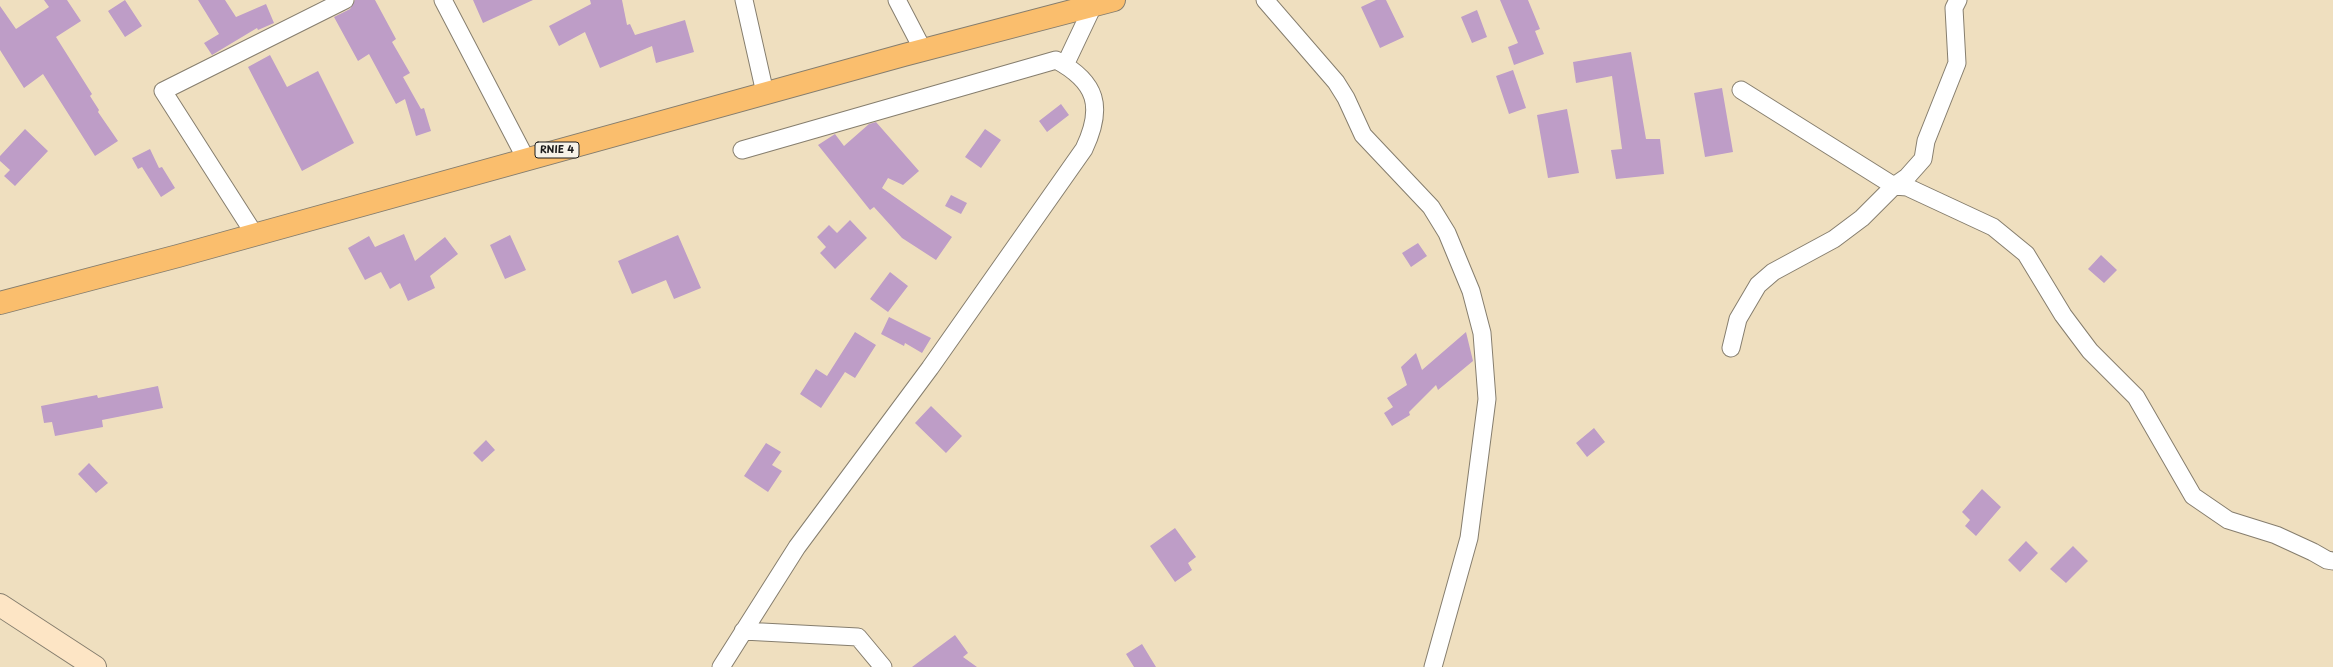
<!DOCTYPE html>
<style>
body{margin:0}
canvas{display:block;background:#efdfbf}
</style>
<canvas width="2333" height="667"></canvas>
<script>
const context = document.querySelector('canvas').getContext('2d');
context.lineJoin = 'round';
function fillPath(path, color) { context.fillStyle = color; context.fill(path, 'evenodd'); }
function stroke(path, color, width, dash) { context.strokeStyle = color; context.lineWidth = width; context.lineCap = dash ? 'butt' : 'round'; context.setLineDash(dash || []); context.stroke(path); }
function label(font, color, halo, rows, align = 'center') {
  context.font = font + ' "Playpen Sans",sans-serif'; context.lineWidth = 3; context.setLineDash([]); context.textBaseline = 'middle'; context.strokeStyle = halo; context.fillStyle = color; for (const [text, x, y, turn = 0] of rows) {
    context.save(); context.translate(x, y); context.rotate((+turn || 0) * Math.PI / 180); context.textAlign = isNaN(turn) ? turn : align; if (halo) context.strokeText(text, 0, 0); context.fillText(text, 0, 0); context.restore();
  }
}
const building = new Path2D(`
 M44 0H67L81 21 56 37 92 94 90 96 99 110 98 112 118 141 95 156 43 74 24 88 0 50V6L16 29 49 7Z
 M125 0 142 26 125 37 108 11Z
 M198 0H225L236 17 266 4 274 23 258 30 257 28 212 55 204 43 219 34Z
 M355 0H375L396 39 392 42 410 73 403 77 421 109 424 108 431 131 416 136 405 99 396 104 369 54 358 61 334 17 350 9Z
 M473 0H533L483 23Z
 M590 0H622L627 25 630 24 635 35 685 20 694 52 656 63 652 46 600 68 585 32 559 46 549 26 591 4Z
 M1376 0H1386L1404 37 1380 48 1361 7Z
 M1500 0H1528L1540 29 1535 31 1544 54 1514 65 1508 47 1518 43Z
 M1477 10 1487 37 1472 43 1461 17Z
 M1631 52 1646 139H1660L1664 174 1616 179 1611 150 1622 149 1612 76 1576 83 1573 62Z
 M270 55 287 87 318 71 354 143 302 171 248 67Z
 M1513 70 1526 108 1509 114 1496 76Z
 M1722 88 1733 152 1705 157 1694 93Z
 M1061 104 1069 115 1047 132 1039 121Z
 M1567 109 1579 173 1548 178 1537 115Z
 M876 122 919 171 903 185 888 178 882 188 952 237 936 260 902 238 874 207 870 210 818 145 835 134 844 146 869 124Z
 M25 129 48 151 15 186 4 176 10 170 0 161V156Z
 M985 129 1001 140 981 168 965 157Z
 M150 149 159 168 162 167 175 188 161 197 142 167 138 169 132 158Z
 M951 195 967 203 961 214 945 206Z
 M850 220 867 238 835 269 820 253 826 247 817 237 829 225 837 233Z
 M404 234 415 261 445 237 458 254 430 276 435 288 408 301 400 283 390 289 381 272 365 280 348 248 369 236 375 247Z
 M510 235 526 270 505 279 490 245Z
 M678 235 701 288 674 299 666 280 632 294 618 261Z
 M1418 243 1427 256 1411 267 1402 253Z
 M2101 255 2117 270 2104 283 2088 269Z
 M890 272 908 286 888 312 870 299Z
 M889 317 931 338 922 353 905 343 904 346 881 334Z
 M855 332 876 345 855 378 845 372 821 408 800 394 816 369 827 376Z
 M1466 332 1473 361 1438 390 1436 385 1409 412 1410 415 1392 426 1384 413 1393 407 1387 398 1407 385 1401 367 1416 353 1422 370Z
 M158 386 163 408 102 420 103 427 55 436 52 422 44 423 41 406 97 395 98 398Z
 M931 406 962 436 946 453 915 423Z
 M1594 428 1605 442 1587 457 1576 443Z
 M486 440 495 450 482 462 473 453Z
 M766 443 781 452 772 465 782 471 768 492 744 476Z
 M89 463 108 483 96 493 78 474Z
 M1982 489 2001 507 1976 536 1965 526 1970 520 1962 512Z
 M1175 528 1196 557 1188 563 1192 570 1175 582 1150 546Z
 M2026 541 2038 553 2020 572 2008 560Z
 M2073 546 2088 561 2066 583 2050 569Z
 M955 635 968 653 963 657 977 667H912Z
 M1142 644 1156 667H1134L1126 654Z`);
const minor = new Path2D(`
 M443 0 526 159
 M744 0 765 93
 M897 0 923 50
 M1265 0 1336 82 1346 98 1363 135 1431 207 1447 233 1471 291 1482 333 1487 399 1469 538 1433 667
 M1065 65 1093 6
 M1741 90 1894 186 1907 187 1993 227 2026 254 2063 315 2090 351 2136 397 2193 496 2228 520 2276 535 2313 552 2327 560 2333 561
 M255 235 163 91 345 0
 M1731 348 1738 319 1758 285 1773 272 1834 239 1862 218 1894 186 1907 177 1923 159 1926 141 1957 63 1954 8 1958 0
 M743 631 858 637 883 667
 M721 667 797 547 930 368 1084 149C1104 107 1097 82 1056 60L742 150`);
const secondary = new Path2D(`
 M0 605 95 667`);
const primary = new Path2D(`
 M0 303 178 256 904 55 1114 0`);
const shields = [
 [557,150,44]
];
const shieldNames = [
 ["RNIE 4",557,150]
];
fillPath(building, '#be9dc7');
stroke(minor, '#867e6e', 19);
stroke(secondary, '#867e6e', 24);
stroke(primary, '#867e6e', 24);
stroke(minor, '#fff', 17);
stroke(secondary, '#fde5c5', 22);
stroke(primary, '#fabe6d', 22);
for (const [x, y, w] of shields) { const box = new Path2D(); box.roundRect(x - w / 2, y - 8, w, 16, 3); context.fillStyle = '#f7f3e8'; context.fill(box); stroke(box, '#1c1c1c', 1); }
label('bold 10px', '#1c1c1c', null, shieldNames);
</script>
